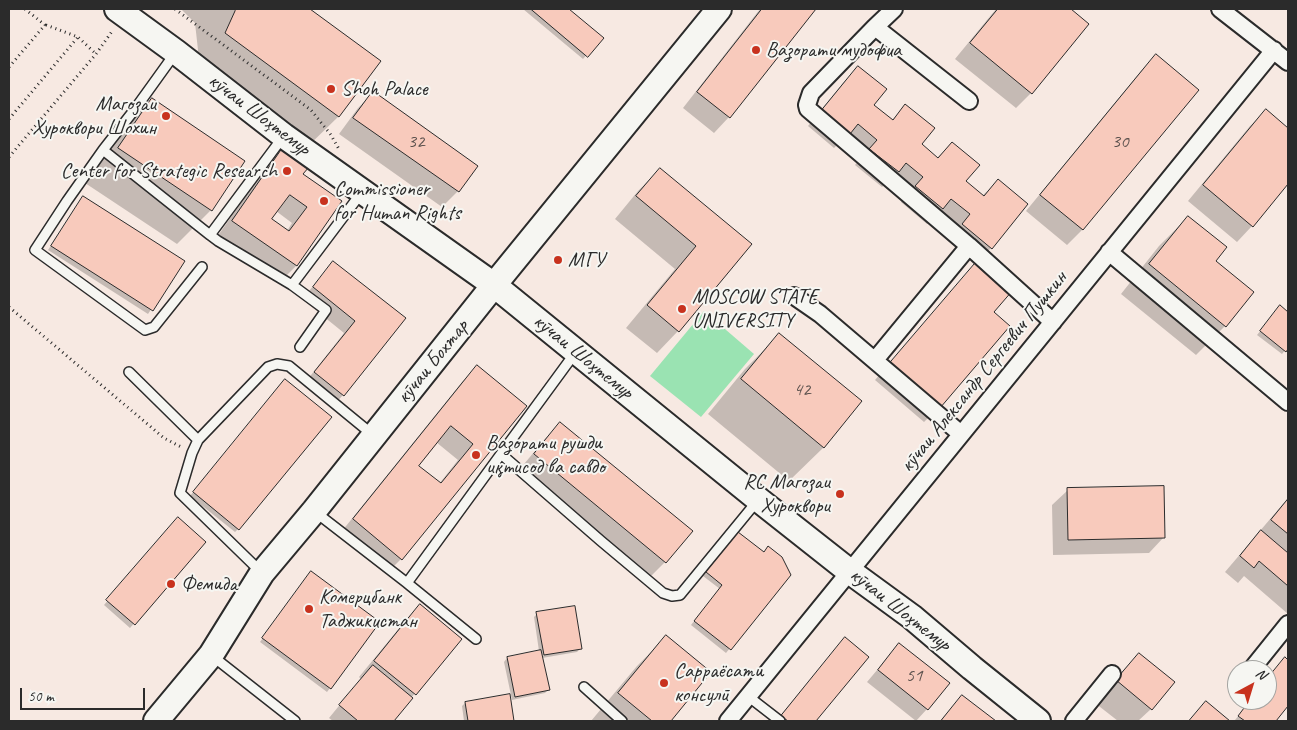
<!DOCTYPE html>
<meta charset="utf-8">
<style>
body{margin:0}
#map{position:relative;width:1297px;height:730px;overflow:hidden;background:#f7e9e2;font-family:Caveat,sans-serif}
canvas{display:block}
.frame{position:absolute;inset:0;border:10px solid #2b2b2b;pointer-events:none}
.north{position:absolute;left:1227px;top:660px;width:50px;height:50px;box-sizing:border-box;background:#f6f6f2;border:1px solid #a5a5a2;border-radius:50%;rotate:39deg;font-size:14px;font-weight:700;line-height:20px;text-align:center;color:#2b2b2b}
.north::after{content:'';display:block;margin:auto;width:18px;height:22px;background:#c8321e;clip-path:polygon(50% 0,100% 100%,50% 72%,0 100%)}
.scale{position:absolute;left:20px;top:688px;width:125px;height:22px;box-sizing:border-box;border:2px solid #2b2b2b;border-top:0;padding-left:6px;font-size:15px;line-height:18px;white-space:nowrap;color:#2b2b2b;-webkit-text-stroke:4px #f6f6f2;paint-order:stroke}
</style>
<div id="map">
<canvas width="1297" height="730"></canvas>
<div class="frame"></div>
<div class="north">N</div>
<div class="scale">50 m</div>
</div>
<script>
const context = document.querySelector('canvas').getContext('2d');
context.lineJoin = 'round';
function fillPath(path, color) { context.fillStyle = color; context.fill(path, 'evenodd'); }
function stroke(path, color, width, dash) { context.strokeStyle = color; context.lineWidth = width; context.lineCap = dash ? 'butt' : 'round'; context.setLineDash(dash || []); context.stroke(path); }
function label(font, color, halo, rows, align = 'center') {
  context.font = font + ' Caveat,sans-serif'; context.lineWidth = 4; context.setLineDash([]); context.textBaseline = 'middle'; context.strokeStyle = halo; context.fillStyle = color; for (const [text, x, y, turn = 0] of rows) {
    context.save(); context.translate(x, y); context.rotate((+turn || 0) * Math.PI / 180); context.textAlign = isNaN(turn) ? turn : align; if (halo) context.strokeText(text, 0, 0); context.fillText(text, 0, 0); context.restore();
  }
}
const green = new Path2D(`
 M704 311 754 354 701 417 650 376Z`);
const shadow = new Path2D(`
 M181 9H308L379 61 339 116 301 153 188 71 198 50 195 23Z
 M523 9H567L602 38 583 59Z
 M760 9H814L729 117 714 133 683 108Z
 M996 9H1069L1087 24 1031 93 1016 108 955 59Z
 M1156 56 1198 90 1082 230 1067 245 1026 211 1141 71Z
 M858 68 872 105 891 121 906 106 920 144 937 158 952 143 964 181 982 196 998 181 991 248 978 261 993 312 939 407 924 422 875 380 976 264 947 240 955 230 936 214 927 224 901 202 909 193 891 178 882 187 855 165 862 156 842 140 834 148 808 126 843 83Z
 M373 93 476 166 458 191 442 207 339 134 358 108Z
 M152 100 211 210 177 244 85 183 117 134Z
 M1266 111 1288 129V183L1252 226 1237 242 1188 201 1250 126Z
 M282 150 302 175 341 202 296 266 281 281 217 237 267 166ZM276 211 292 223 287 231 270 219Z
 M660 169 750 244 678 331 657 353 626 328 675 269 615 219 638 191Z
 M83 197 183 261 148 314 48 250Z
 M1188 217 1214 261 1225 326 1196 355 1121 294 1159 246Z
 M333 263 404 319 343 395 332 407 304 384 344 333 302 299Z
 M1280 307 1288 313V347L1282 354 1257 335Z
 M779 335 824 447 789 481 708 414 745 369Z
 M477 367 525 406 401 559 386 574 338 536 462 382ZM436 442 458 460 439 484 417 466Z
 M282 384 238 529 235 532 190 496Z
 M560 424 665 562 650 577 519 470 545 439Z
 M1068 490 1164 537 1149 553 1053 555 1052 505Z
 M1288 498V614L1244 576 1238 583 1225 572Z
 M175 522 205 542 130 628 104 605Z
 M734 537 763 554 790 574 726 653 691 625 720 589 703 576Z
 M308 576 330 688 327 692 260 642Z
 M420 606 460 639 392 721H333L329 718 361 679 359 677 405 621Z
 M537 614 581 648 577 652 542 658 549 689 545 693 512 700 504 662 507 658 539 651 534 617Z
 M666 637 709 672 669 721H591L637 666Z
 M845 639 867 657 815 721H776L834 651Z
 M899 644 927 709 916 721 867 682Z
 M1139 654 1151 709 1138 721H1118L1095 703 1118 676Z
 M1285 658 1288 661V704L1274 721H1237L1235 720 1251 700H1267V680Z
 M509 696 513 721H464L462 706 465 703Z
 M962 696 994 721H940Z`);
const building = new Path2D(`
 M235 9H310L381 61 339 117 225 33 235 11Z
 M531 9H569L604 38 588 57Z
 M762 9H816L730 118 697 92Z
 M998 9H1071L1089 24 1032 94 970 43Z
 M1156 54 1199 90 1083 230 1040 195Z
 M858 66 887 89 874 105 893 120 905 104 935 128 922 144 938 158 952 142 980 165 966 181 984 196 998 179 1028 204 992 249 962 224 970 214 951 199 943 209 915 186 923 177 906 163 899 172 869 149 877 140 858 124 850 134 822 110Z
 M373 91 478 166 459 192 353 118Z
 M152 98 245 161 212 211 118 148Z
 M1266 109 1288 128V184L1253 227 1203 185Z
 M282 149 309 167 303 174 342 201 297 266 232 221ZM290 195 307 207 289 231 272 219Z
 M660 168 752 244 679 332 647 305 696 246 636 196Z
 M83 196 185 261 153 311 51 246Z
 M1188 216 1227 247 1216 261 1254 292 1226 327 1149 264Z
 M978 260 1013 290 994 312 1010 326 940 408 889 364Z
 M333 261 406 318 344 396 314 372 355 321 313 287Z
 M1280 305 1288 312V349L1286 352 1260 331Z
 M779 333 862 401 824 448 741 379Z
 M477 365 527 406 402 560 353 519ZM451 426 473 444 441 483 419 466Z
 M285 379 332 417 239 530 193 492Z
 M560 422 693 531 666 563 534 454Z
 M1164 486 1165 538 1068 540 1067 488Z
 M1288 499V534L1271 520Z
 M178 517 206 542 135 625 106 600Z
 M1261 530 1288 553V586L1259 561 1254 568 1240 556Z
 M738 532 764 552 768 546 782 557 791 575 731 650 694 621 722 585 706 572Z
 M311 571 380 622 331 689 262 638Z
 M420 604 462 639 416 695 374 661Z
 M575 606 582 649 544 655 536 612Z
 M666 635 711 672 671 721H652L618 693Z
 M845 637 869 657 816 721H788L781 716Z
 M899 643 950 683 928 710 878 670Z
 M541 650 550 690 515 697 507 657Z
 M1139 653 1175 682 1152 710 1116 680Z
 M1285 657 1288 660V706L1276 721H1245L1238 716 1250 700H1267V679Z
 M373 665 413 698 394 721H358L339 705Z
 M510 694 514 721H468L465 702Z
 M962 695 996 721H941Z
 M1206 701 1230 721H1189Z`);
const path = new Path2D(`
 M175 9 311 110 331 135 340 151
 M46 25 78 37 96 54
 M9 67 45 25 25 9
 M9 119 78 37
 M9 157 96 54 113 30
 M9 307 164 438 183 448`);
const lane = new Path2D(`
 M103 150 135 109 176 52
 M210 235 218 241 292 285
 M202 267 154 327 145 330 35 250 67 201 103 150 210 235 283 137
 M300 347 326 310 292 285 362 192
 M575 353 501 454 601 541 663 593 672 596 680 595 758 500
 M129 372 198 440
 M314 511 407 583 501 454
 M262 573 180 493 192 453 198 440 268 367 277 364 289 366 373 435
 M407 583 476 639
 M211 655 295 721
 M584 687 622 721
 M749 697 780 721`);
const street = new Path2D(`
 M894 9 875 27 969 101
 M1220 9 1288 62
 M875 27 811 93 807 105 808 109 969 246 1053 322
 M1109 252 1288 402
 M794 296 820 314 961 434
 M875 360 969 246
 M1251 670 1288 624
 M728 721 1274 50
 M1074 721 1112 674`);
const secondary = new Path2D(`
 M117 9 176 52 284 136 494 285 759 500 849 571 912 617 972 668 1038 721
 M156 721 211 655 262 573 314 511 494 285 719 9`);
const markers = [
 [756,50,5,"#c8321e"],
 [331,89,5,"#c8321e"],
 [166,116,5,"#c8321e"],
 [287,171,5,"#c8321e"],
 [324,201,5,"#c8321e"],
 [558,260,5,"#c8321e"],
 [682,309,5,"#c8321e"],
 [476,455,5,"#c8321e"],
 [840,494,5,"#c8321e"],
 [171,584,5,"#c8321e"],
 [309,609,5,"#c8321e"],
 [664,683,5,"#c8321e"]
];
const numberNames = [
 ["32",416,142],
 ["30",1120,142],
 ["42",802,390],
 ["51",914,676]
];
const poiNames = [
 ["Вазорати мудофиа",766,50],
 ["Shoh Palace",341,89],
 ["Магозаи",156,104,"right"],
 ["Хуроквори Шохин",156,128,"right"],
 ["Center for Strategic Research",277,171,"right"],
 ["Commissioner",334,189],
 ["for Human Rights",334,213],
 ["МГУ",568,260],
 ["MOSCOW STATE",692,297],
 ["UNIVERSITY",692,321],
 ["Вазорати рушди",486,443],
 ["иқтисод ва савдо",486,467],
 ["RC Магозаи",830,482,"right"],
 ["Хуроквори",830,506,"right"],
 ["Фемида",181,584],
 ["Комерцбанк",319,597],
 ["Таджикистан",319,621],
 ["Сарраёсати",674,671],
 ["консулӣ",674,695]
];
const streetNames = [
 ["кӯчаи Шоҳтемур",259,115,37],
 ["кӯчаи Шоҳтемур",583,357,39],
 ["кӯчаи Бохтар",433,362,-51],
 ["кӯчаи Александр Сергеевич Пушкин",984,372,-51],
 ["кӯчаи Шоҳтемур",900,610,38]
];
fillPath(green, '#9ae3b2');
fillPath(shadow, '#0003');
fillPath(building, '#f8cabc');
stroke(building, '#2b2b2b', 1);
stroke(lane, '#2b2b2b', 12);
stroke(street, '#2b2b2b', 20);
stroke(secondary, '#2b2b2b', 28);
stroke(path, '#2b2b2b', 3, [1, 4]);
stroke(lane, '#f6f6f2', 9);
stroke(street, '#f6f6f2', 16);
stroke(secondary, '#f6f6f2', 24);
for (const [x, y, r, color] of markers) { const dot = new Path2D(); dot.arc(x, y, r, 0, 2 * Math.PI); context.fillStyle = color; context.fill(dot); stroke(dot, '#f6f6f2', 2); }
label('19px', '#5e534f', null, numberNames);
label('21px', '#2b2b2b', '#f6f6f2', poiNames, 'left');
label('21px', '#2b2b2b', '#f6f6f2', streetNames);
</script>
